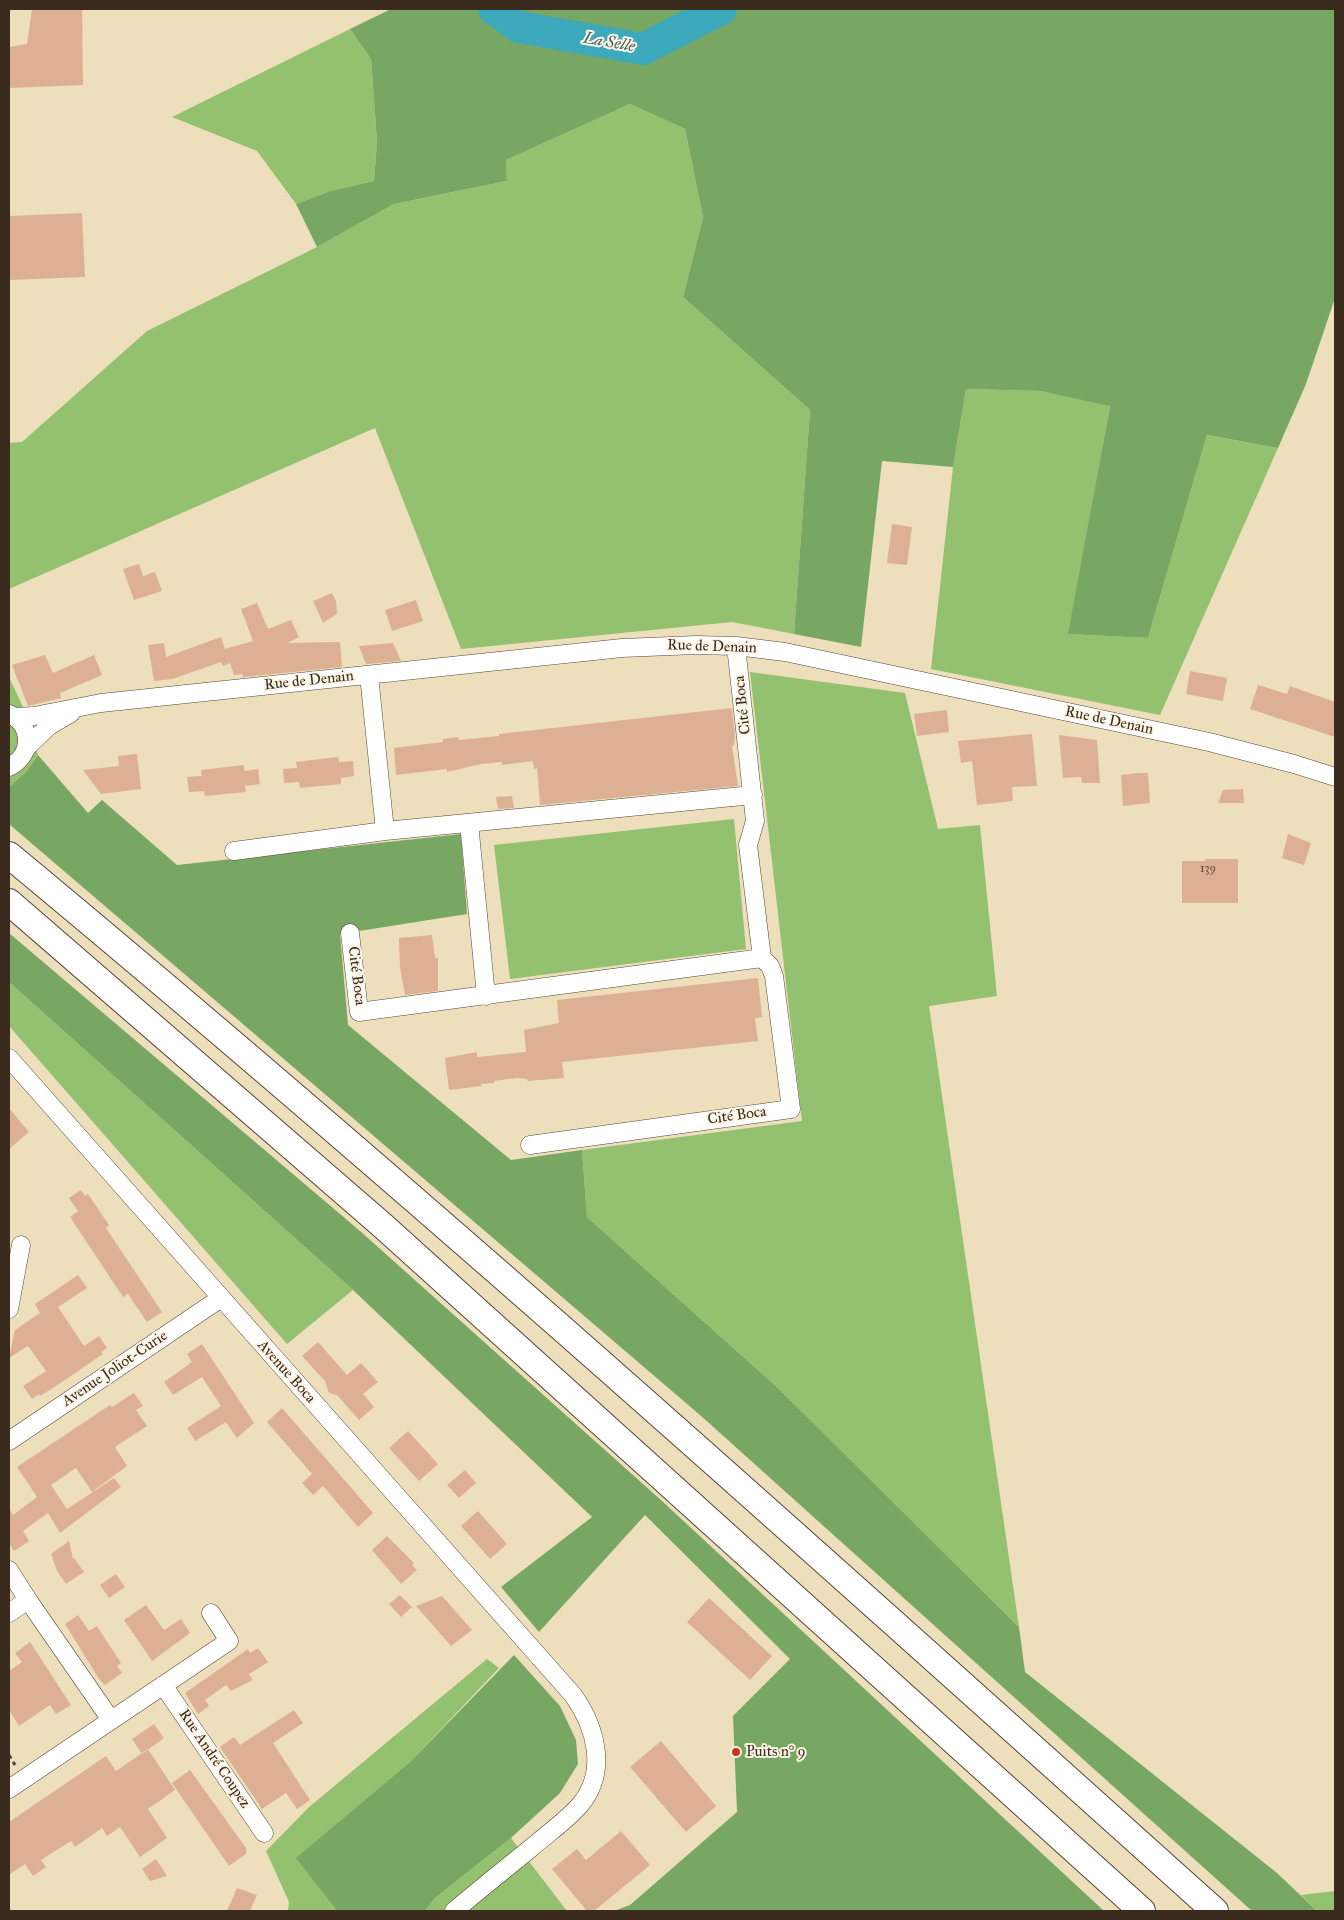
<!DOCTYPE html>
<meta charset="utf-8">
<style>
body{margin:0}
#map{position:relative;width:1344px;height:1920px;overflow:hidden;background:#eddfbc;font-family:"IM FELL Great Primer",serif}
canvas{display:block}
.frame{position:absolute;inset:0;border:10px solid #3b2a1e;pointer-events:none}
</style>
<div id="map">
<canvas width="1344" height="1920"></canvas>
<div class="frame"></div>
</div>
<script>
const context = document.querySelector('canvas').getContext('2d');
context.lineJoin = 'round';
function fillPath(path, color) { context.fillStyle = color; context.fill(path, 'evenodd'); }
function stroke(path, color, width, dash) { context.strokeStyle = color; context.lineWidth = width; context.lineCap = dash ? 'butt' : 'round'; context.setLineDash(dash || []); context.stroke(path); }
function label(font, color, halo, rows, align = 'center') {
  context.font = font + ' "IM FELL Great Primer",serif'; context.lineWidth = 4; context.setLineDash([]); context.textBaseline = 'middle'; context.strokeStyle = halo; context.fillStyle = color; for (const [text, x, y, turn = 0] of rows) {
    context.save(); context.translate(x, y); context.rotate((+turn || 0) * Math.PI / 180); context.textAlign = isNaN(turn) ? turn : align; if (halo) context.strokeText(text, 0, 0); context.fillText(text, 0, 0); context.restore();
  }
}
const green = new Path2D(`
 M350 29 371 59 377 142 374 181 330 191 296 204 257 151 172 117Z
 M630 104 685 129 703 217 683 297 810 410 794 634 732 622 461 649 375 428 9 589V443L22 442 147 331 317 247 394 204 507 181 506 160Z
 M966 389 1040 391 1110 405 1069 634 1148 638 1207 435 1278 448 1160 715 931 669 953 467Z
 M750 672 905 693 938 829 980 825 997 996 929 1006 1019 1627 778 1388 587 1217 582 1150 802 1121Z
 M9 677 24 709 38 755 26 772 9 787Z
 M734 819 746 949 510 979 494 845Z
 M9 982 353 1290 287 1344 9 1026Z
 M487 1659 499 1668 410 1762 297 1858 337 1911H288L289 1902 266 1851 309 1807Z
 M511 1838 567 1911H425L435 1898Z
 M1335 1891V1911H1317L1301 1895Z`);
const forest = new Path2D(`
 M391 9H1335V298L1306 384 1278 448 1207 435 1148 638 1068 634 1110 406 1040 391 966 389 953 467 882 461 861 647 794 634 810 410 683 297 703 217 685 129 630 104 506 160 507 181 394 204 317 247 296 204 330 191 374 181 377 142 371 59 350 29Z
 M38 755 88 813 102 800 177 865 461 834 467 914 340 934 348 1025 511 1160 582 1150 587 1217 778 1388 1019 1627 1025 1672 1277 1873 1317 1911H1252L700 1415 9 824V787L26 772Z
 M9 933 360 1231 662 1501 1104 1911H614L630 1905 737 1812 733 1716 790 1659 645 1515 539 1632 501 1587 592 1517 353 1290 9 982Z
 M514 1655 560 1706 576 1740 578 1764 560 1793 511 1838 435 1898 425 1911H337L296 1858 410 1762Z`);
const river = new Path2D(`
 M494 9 519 27 643 49 721 9`);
const building = new Path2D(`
 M32 9H82L83 85 9 88V47L27 44Z
 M82 213 85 277 9 280V216Z
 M892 524 912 527 907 565 887 563Z
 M139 564 143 576 155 572 162 591 134 600 123 569Z
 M332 593 336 601 337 614 323 623 313 601Z
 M416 600 423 621 392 631 385 610Z
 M257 603 268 629 291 620 299 637 288 643 340 642 342 667 243 677 242 674 234 675 230 663 223 666 221 662 172 679 154 681 148 645 164 643 166 657 221 637 225 649 253 641 241 609Z
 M393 643 401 661 366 664 359 646Z
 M45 655 53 673 94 655 102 675 60 693 61 698 28 706 12 665Z
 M1190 671 1227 678 1223 701 1186 694Z
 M1258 685 1287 694 1290 686 1335 702V737L1250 709Z
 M732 708 735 736 734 745 732 746 738 786 540 805 537 768 534 769 533 761 502 765V762L481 764 447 772V769L396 775 394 748 443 742V739L458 737 459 740 499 736V734Z
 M947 710 949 732 917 736 914 714Z
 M1032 734 1037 786 1012 787 1013 801 977 805 972 761 961 763 958 741Z
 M1059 735 1097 740 1100 783H1082L1081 777 1063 778Z
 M137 754 141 789 101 794 83 770 119 766 118 756Z
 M338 757 339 762 353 761 354 776 341 778V784L300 788 299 782 284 783 283 769 297 768 296 762Z
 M244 765V771L258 769 260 784 245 786 246 792 205 796 204 791 189 792 187 777 202 776 201 770Z
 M1137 773H1148L1150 803 1123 806 1121 775Z
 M1243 789 1244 803H1218L1223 790Z
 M512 796 514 808 498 809 496 797Z
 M1288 834 1311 843 1304 865 1282 858Z
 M1205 859H1238V903H1182V861H1205Z
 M432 935 435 958H438V991L405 995 400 968 399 938Z
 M758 978 762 1017 755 1018 758 1041 562 1062 564 1078 528 1081 527 1079 516 1078 494 1081V1083L481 1084V1086L449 1090 445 1058 477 1052V1057L526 1052 524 1030 559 1023 557 1000Z
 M9 1108 29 1132 9 1149Z
 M81 1190 85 1196 88 1194 109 1225 106 1228 162 1312 147 1322 128 1294 123 1297 70 1217 78 1211 69 1198Z
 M78 1275 87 1288 58 1307 84 1346 99 1336 107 1348 101 1352 103 1354 56 1386 40 1396 39 1394 32 1399 23 1386 46 1371 28 1346 9 1358 15 1330 40 1313 35 1304Z
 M318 1342 347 1375 361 1363 378 1382 363 1394 374 1407 359 1420 337 1395 329 1393 325 1381 302 1356Z
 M202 1344 254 1423 237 1438 226 1422 195 1441 187 1428 221 1406 202 1377 173 1395 164 1382 192 1362 187 1354Z
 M134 1393 143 1406 136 1410 147 1426 115 1447 127 1466 92 1492 76 1468 51 1485 67 1509 114 1478 121 1487 60 1533 48 1513 23 1531 29 1541 14 1551 9 1543V1508L13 1515 37 1497 17 1467 110 1405 112 1407Z
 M282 1408 373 1513 358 1527 323 1486 313 1495 302 1483 312 1474 267 1422Z
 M408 1431 438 1464 419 1481 389 1448Z
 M465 1470 476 1483 459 1498 447 1485Z
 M478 1511 507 1544 490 1559 461 1526Z
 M387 1536 414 1563 412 1565 417 1570 401 1584 372 1550Z
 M69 1541 73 1559 74 1558 84 1572 66 1584 57 1571 51 1554Z
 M116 1574 125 1587 109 1598 100 1585Z
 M400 1595 412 1607 401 1617 389 1604Z
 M442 1596 472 1630 451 1646 416 1606Z
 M709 1598 772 1656 750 1680 687 1622Z
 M146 1605 164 1630 181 1619 190 1633 152 1661 124 1620Z
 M78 1615 89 1631 97 1626 121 1663 117 1666 122 1673 105 1685 99 1679 65 1624Z
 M30 1642 71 1705 56 1714 50 1705 19 1726 9 1710V1671L22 1662 15 1653Z
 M258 1648 268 1662 249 1674 253 1680 231 1691 226 1685 205 1700 209 1706 198 1714 185 1693 248 1649 250 1653Z
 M294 1710 303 1723 273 1743 310 1800 297 1809 286 1793 262 1809 220 1747 234 1737 240 1745Z
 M154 1724 164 1738 142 1754 132 1739Z
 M661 1741 716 1806 686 1832 630 1767Z
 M148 1749 175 1790 148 1809 167 1838 140 1857 120 1827 107 1836 102 1828 75 1847 71 1841 41 1860 46 1867 33 1876 25 1864 9 1875V1822L106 1756 116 1771Z
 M190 1770 246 1848V1854L229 1866 172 1783Z
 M621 1831 650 1865 594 1911H587L552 1869 577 1849 586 1860Z
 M156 1859 167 1876 150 1881 142 1869Z
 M237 1888 257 1895 250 1911H227Z`);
const path = new Path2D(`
 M9 1755 15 1765`);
const minor = new Path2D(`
 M369 675 385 831
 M15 717 34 716 101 703 622 648 696 645 736 646 785 652 1209 742 1294 764 1335 777
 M27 747 49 726 71 713
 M9 767C33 755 33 725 9 714
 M469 823 486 996
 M234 851 385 831 753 795
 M350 933 359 1012 762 958 748 845 755 821 736 646
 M9 1058 573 1695C596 1727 608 1772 580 1805 566 1821 547 1834 531 1848 505 1869 479 1890 454 1911
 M530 1145 791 1109 774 976 770 966 762 958
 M9 1309 21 1245
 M9 1441 221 1298
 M9 1570 28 1600 9 1613
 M28 1600 111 1720
 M163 1685 264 1833
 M9 1789 229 1641 211 1613`);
const highway = new Path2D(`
 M9 855C420 1196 818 1554 1215 1911
 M9 902 382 1225 1142 1911`);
const markers = [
 [736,1752,5,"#c8321e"]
];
const numberNames = [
 ["139",1208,869]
];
const streetNames = [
 ["Rue de Denain",712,647,2],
 ["Rue de Denain",309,681,-6],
 ["Cité Boca",743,705,-96],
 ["Rue de Denain",1109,721,12],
 ["Cité Boca",356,976,83],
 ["Cité Boca",737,1116,-8],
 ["Avenue Joliot-Curie",115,1369,-34],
 ["Avenue Boca",286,1372,48],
 ["Rue André Coupez",214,1759,56]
];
const poiNames = [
 ["Puits n° 9",746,1752]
];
const waterNames = [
 ["La Selle",609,43,10]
];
fillPath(green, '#94c16f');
fillPath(forest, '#77a762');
stroke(river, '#3ca9bc', 32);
fillPath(building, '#ddb094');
stroke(minor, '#564536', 19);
stroke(highway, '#564536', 28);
stroke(path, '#564536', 3, [4, 4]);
stroke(minor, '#fff', 18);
stroke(highway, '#fff', 26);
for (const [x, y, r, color] of markers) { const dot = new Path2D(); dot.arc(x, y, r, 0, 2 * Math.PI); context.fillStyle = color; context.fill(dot); stroke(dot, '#fcf5e5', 2); }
label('12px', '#644c3c', null, numberNames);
label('15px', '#3b2a1e', '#fcf5e5', streetNames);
label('15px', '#3b2a1e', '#fcf5e5', poiNames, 'left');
label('italic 16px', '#3b5d5d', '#fcf5e5', waterNames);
</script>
